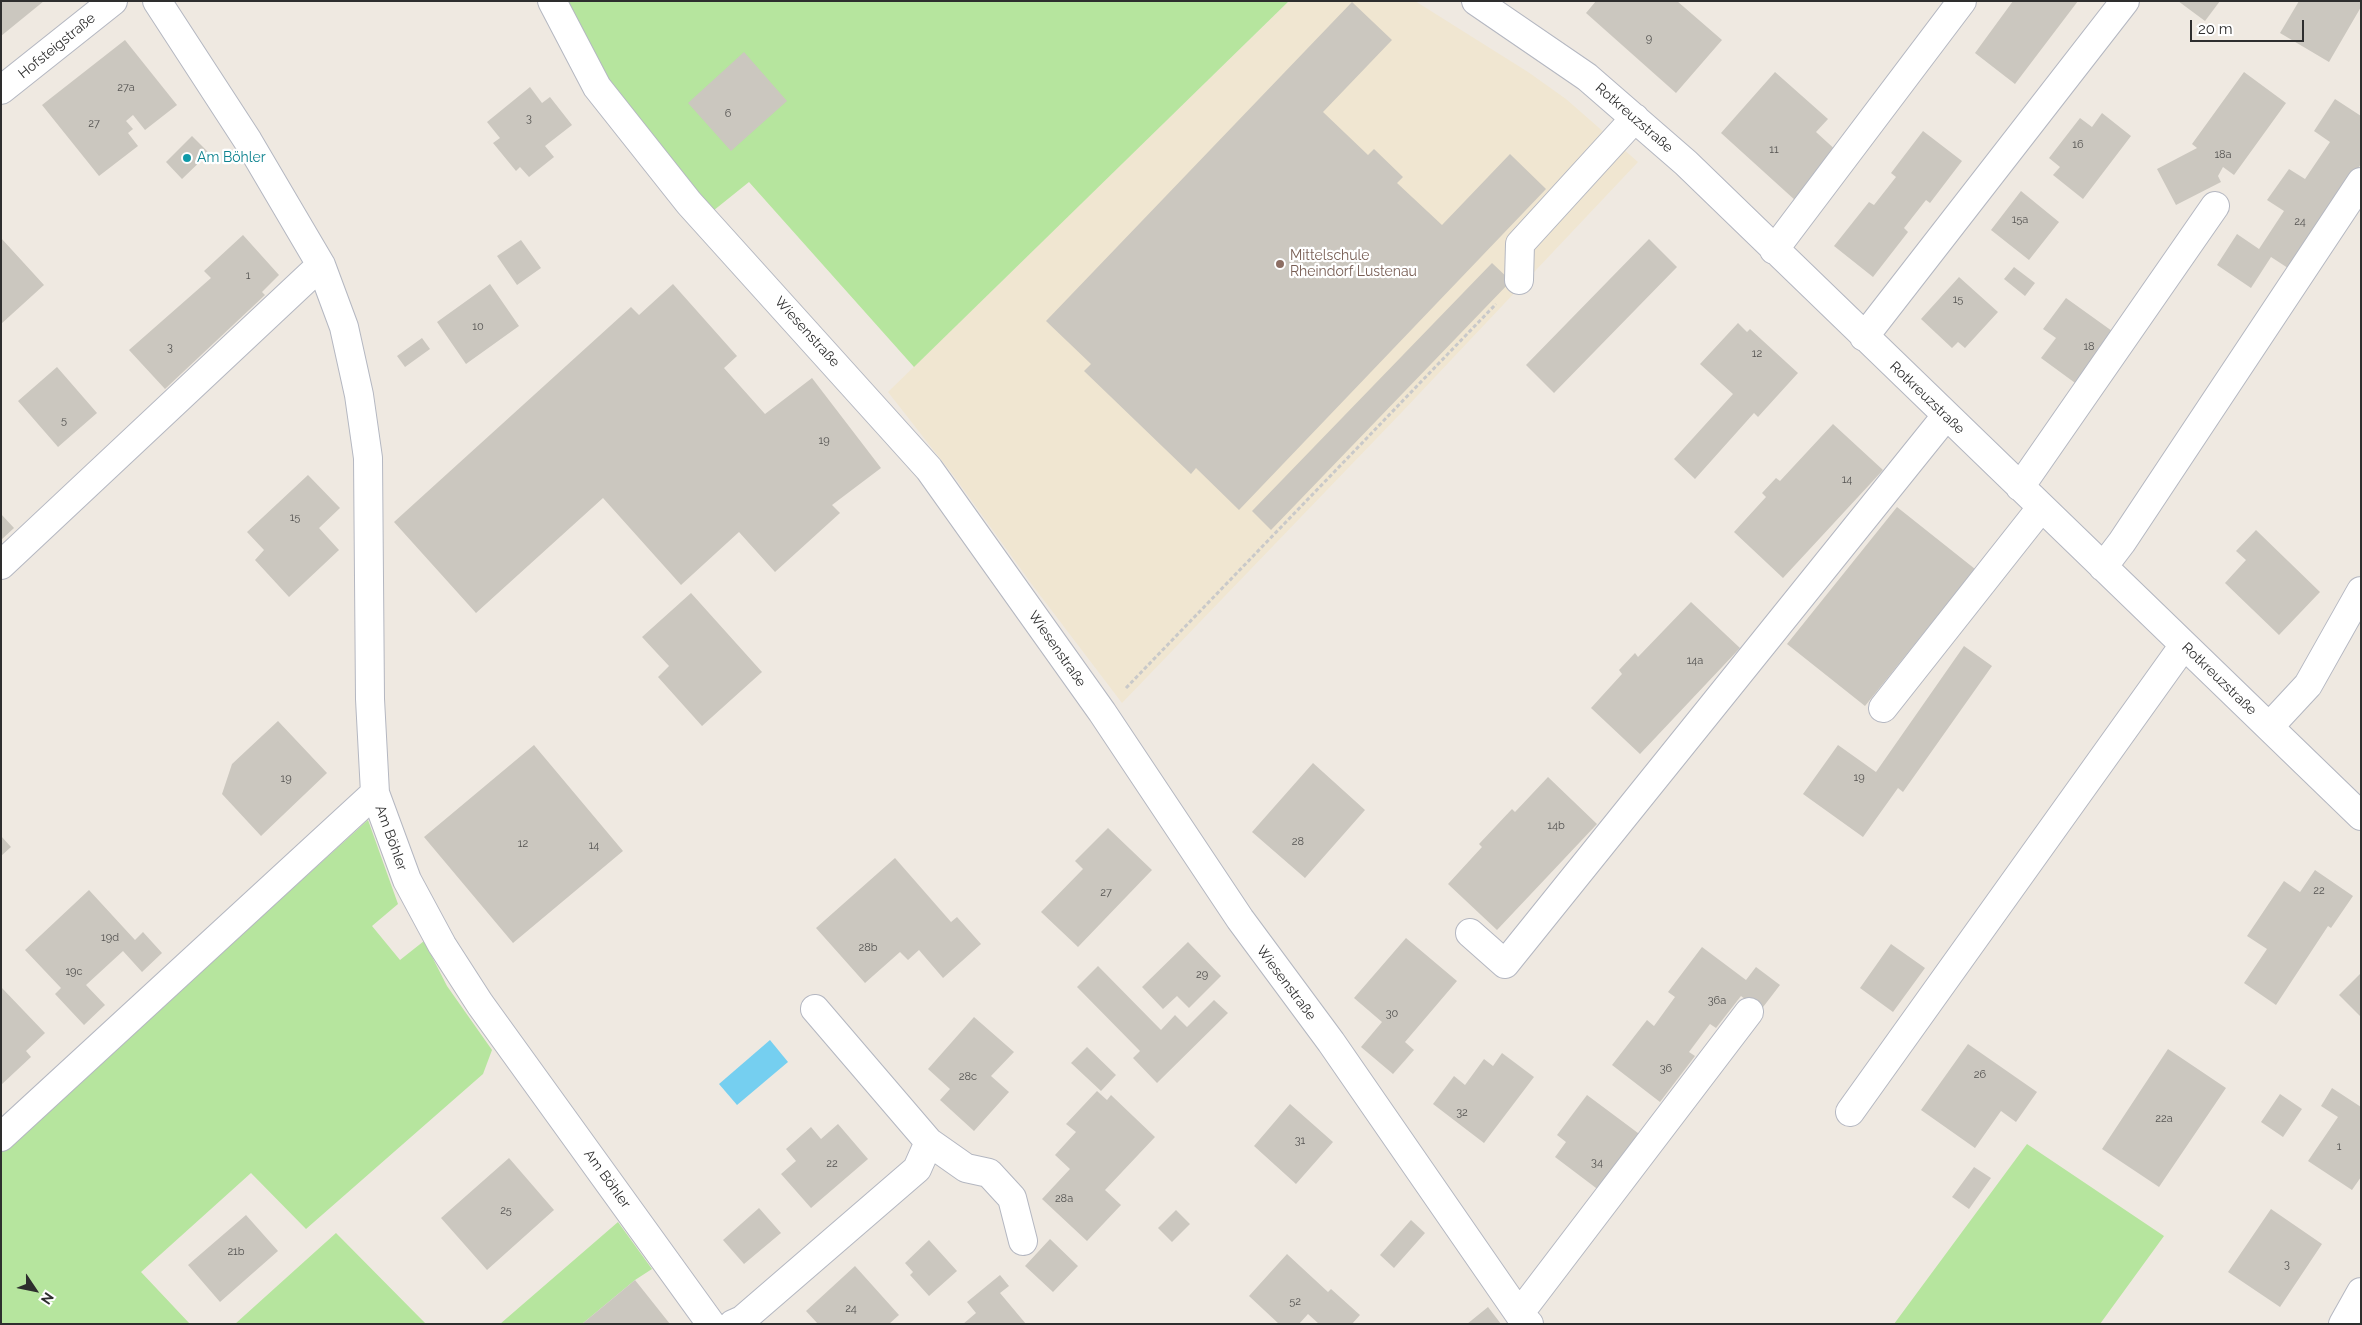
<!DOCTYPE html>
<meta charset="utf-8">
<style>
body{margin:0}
#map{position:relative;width:2362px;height:1325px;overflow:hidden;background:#efe9e1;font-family:Raleway,sans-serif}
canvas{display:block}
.frame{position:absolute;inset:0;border:2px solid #2e2e2e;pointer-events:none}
.north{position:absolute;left:10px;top:1265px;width:50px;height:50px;-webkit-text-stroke:4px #fff;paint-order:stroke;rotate:124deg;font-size:14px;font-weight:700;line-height:20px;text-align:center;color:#2e2e2e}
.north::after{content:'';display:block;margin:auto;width:18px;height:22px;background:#2e2e2e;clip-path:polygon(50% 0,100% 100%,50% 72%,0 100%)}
.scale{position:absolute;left:2190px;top:20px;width:114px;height:22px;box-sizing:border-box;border:2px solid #2e2e2e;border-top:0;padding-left:6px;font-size:15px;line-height:18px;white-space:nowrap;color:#2e2e2e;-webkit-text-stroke:4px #fff;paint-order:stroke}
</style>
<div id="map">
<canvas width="2362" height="1325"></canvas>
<div class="frame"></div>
<div class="north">N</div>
<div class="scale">20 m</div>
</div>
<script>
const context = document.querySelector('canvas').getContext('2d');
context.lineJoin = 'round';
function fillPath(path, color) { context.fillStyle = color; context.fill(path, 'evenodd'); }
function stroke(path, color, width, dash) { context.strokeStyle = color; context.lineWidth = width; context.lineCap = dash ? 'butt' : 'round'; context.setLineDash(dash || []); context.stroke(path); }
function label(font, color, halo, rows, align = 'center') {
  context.font = font + ' Raleway,sans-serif'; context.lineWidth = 4.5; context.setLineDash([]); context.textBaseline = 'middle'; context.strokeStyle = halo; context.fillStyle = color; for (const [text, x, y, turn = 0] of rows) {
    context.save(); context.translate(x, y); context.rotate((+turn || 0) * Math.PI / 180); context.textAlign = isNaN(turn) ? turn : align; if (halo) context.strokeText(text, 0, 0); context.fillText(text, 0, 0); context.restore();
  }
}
const education = new Path2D(`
 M1289 1H1415L1528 72 1566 99 1638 162 1401 413 1122 703 1033 586 953 475 888 392Z`);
const green = new Path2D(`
 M554 1H1289L914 367 749 182 703 219Z
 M368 820 398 904 372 926 400 960 424 941 447 986 492 1050 483 1074 306 1229 251 1173 141 1272 190 1324H1V1153Z
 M2027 1144 2164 1236 2100 1324H1894Z
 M618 1222 652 1269 635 1280 582 1324H500Z
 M336 1233 426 1324H235Z`);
const water = new Path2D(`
 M770 1040 788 1062 737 1105 719 1084Z`);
const building = new Path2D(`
 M1 1H44L1 36Z
 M1596 1H1677L1722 40 1676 93 1586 13Z
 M2013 1H2078L2015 84 1975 53Z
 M2178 1H2220L2205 21Z
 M2299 1H2361V7L2329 62 2280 33Z
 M1352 2 1392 40 1323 112 1368 155 1374 149 1403 177 1397 183 1442 225 1510 154 1546 189 1239 510 1196 468 1191 474 1084 371 1091 364 1046 321Z
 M125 40 177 105 145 130 133 115 126 121 133 129 128 133 138 146 99 176 42 105Z
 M744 52 787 101 731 151 688 103Z
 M1775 72 1828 119 1816 132 1839 153 1796 201 1721 133Z
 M2244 72 2286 103 2234 175 2223 167 2218 176 2221 182 2176 205 2157 169 2197 148 2192 144Z
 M530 87 542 103 550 97 572 125 545 146 554 157 529 177 520 167 516 171 493 143 500 138 487 122Z
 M2335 99 2361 116V164L2291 270 2271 257 2251 288 2217 265 2237 234 2259 249 2284 211 2267 200 2289 169 2305 179 2330 142 2314 131Z
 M2102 113 2131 136 2083 199 2053 175 2060 167 2049 158 2080 118 2092 127Z
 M1923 131 1962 161 1930 203 1926 200 1904 228 1908 232 1873 277 1834 246 1869 202 1874 205 1896 177 1891 173Z
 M192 136 209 153 182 179 166 162Z
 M2021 191 2059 222 2029 260 1991 230Z
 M243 235 279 275 262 292 265 295 165 389 129 350 211 278 204 271Z
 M1 238 44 285 1 324Z
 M1649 239 1677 267 1554 393 1526 365Z
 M521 240 541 268 517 285 497 256Z
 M1492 263 1511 281 1271 530 1252 511Z
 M2014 267 2035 283 2025 296 2004 279Z
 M1959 277 1998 312 1965 348 1958 342 1952 348 1921 319Z
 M490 284 519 326 466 364 437 322Z
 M673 284 737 356 724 368 765 414 812 378 881 468 832 505 840 513 775 572 739 532 681 585 603 498 476 613 394 522 631 307 639 315Z
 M2066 298 2119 336 2082 388 2041 358 2056 338 2043 329Z
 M1738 323 1747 332 1750 329 1798 373 1758 417 1754 413 1695 479 1674 459 1733 394 1700 364Z
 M422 338 430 349 405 367 397 356Z
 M57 367 97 413 58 447 18 401Z
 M1833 424 1883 470 1783 578 1734 532 1766 497 1762 493 1776 478 1780 481Z
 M308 475 340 508 319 528 339 550 289 597 255 560 264 550 247 532Z
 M1897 507 1975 569 1865 706 1787 644Z
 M1 514 14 528 1 540Z
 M2256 530 2320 592 2279 635 2225 583 2246 560 2236 551Z
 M691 593 762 672 702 726 658 677 669 666 642 637Z
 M1691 602 1740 648 1640 754 1591 708 1622 674 1619 670 1635 653 1638 657Z
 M1964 646 1992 666 1903 792 1898 788 1863 837 1803 794 1838 745 1876 772Z
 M278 721 327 773 261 836 222 794 232 764Z
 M534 745 623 851 513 943 424 837Z
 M1313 763 1365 810 1305 878 1252 832Z
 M1548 777 1597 824 1497 930 1448 884 1482 847 1479 844 1512 809 1515 812Z
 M1108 828 1152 870 1078 947 1041 912 1083 869 1075 861Z
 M1 836 11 847 1 856Z
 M895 858 951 922 957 917 981 944 943 978 919 950 908 960 900 952 865 983 816 928Z
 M2315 870 2353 896 2331 928 2328 926 2276 1005 2244 983 2267 949 2247 936 2284 881 2300 892Z
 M89 890 135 940 143 932 162 953 142 972 123 951 86 985 105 1005 84 1025 55 994 61 988 25 950Z
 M1406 938 1457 981 1405 1042 1414 1050 1393 1074 1361 1047 1382 1022 1354 998Z
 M1188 942 1221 976 1189 1008 1177 996 1163 1009 1142 987Z
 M1891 944 1925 968 1893 1012 1860 988Z
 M1702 947 1746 980 1756 967 1780 985 1760 1011 1741 996 1716 1028 1710 1024 1689 1052 1695 1056 1660 1102 1612 1065 1647 1020 1654 1026 1675 997 1668 992Z
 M1098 966 1161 1030 1175 1015 1187 1027 1214 1000 1228 1013 1157 1083 1133 1058 1140 1051 1077 987Z
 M2361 973V1017L2339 995Z
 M1 987 45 1033 26 1051 31 1057 1 1085Z
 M974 1017 1014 1052 991 1076 1009 1092 974 1131 940 1100 950 1089 928 1069Z
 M1968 1044 2037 1092 2016 1122 2001 1111 1975 1148 1921 1110Z
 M1087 1047 1116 1075 1101 1091 1071 1063Z
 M2168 1049 2226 1088 2159 1187 2102 1149Z
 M1502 1053 1534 1077 1484 1143 1433 1104 1454 1076 1465 1085 1484 1059 1493 1066Z
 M2332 1088 2361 1107V1177L2352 1190 2308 1161 2338 1117 2321 1106Z
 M1097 1091 1107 1100 1111 1095 1155 1137 1105 1190 1121 1205 1087 1241 1042 1199 1070 1169 1055 1155 1076 1132 1066 1124Z
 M2280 1094 2302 1109 2283 1137 2261 1122Z
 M1587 1095 1642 1136 1600 1191 1555 1157 1566 1142 1557 1135Z
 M1290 1104 1333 1142 1296 1184 1254 1146Z
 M838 1124 868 1159 811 1208 781 1174 796 1161 786 1149 811 1127 821 1139Z
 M509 1158 554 1210 487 1270 441 1218Z
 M1974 1167 1991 1178 1969 1209 1952 1197Z
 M759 1208 781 1233 744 1264 723 1240Z
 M2271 1209 2322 1244 2280 1307 2228 1272Z
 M1176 1210 1190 1224 1172 1242 1158 1228Z
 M246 1215 278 1251 220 1302 188 1265Z
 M1411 1220 1425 1233 1394 1268 1380 1255Z
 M1050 1239 1078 1266 1053 1292 1025 1266Z
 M929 1240 957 1271 929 1296 910 1275 913 1272 905 1263Z
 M1287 1254 1328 1292 1331 1289 1360 1315 1352 1324H1319L1308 1314 1299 1324H1279L1249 1296Z
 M855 1266 899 1315 889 1324H818L806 1311Z
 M1000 1275 1009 1286 1000 1293 1026 1324H963L976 1313 967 1302Z
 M635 1280 670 1324H582Z
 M1488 1307 1501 1324H1467Z`);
const path = new Path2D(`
 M1126 688 1496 304`);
const minor = new Path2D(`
 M157 1 248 141 321 265 344 327 359 395 368 458 370 699 375 793 407 880 442 945 480 1004 711 1324
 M552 1 597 87 689 203 929 469 1102 712 1240 919 1331 1042 1519 1314 1529 1324
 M1476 1 1587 77 1686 163 2361 816
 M1 90 113 1
 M1774 250 1962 1
 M1519 280 1520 244 1635 118
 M1864 337 2125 1
 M2020 487 2215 206
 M1 565 321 265
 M2103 567 2122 542 2361 182
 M1883 708 2041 508
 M2269 727 2308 685 2361 591
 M1470 933 1505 964 1946 416
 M1850 1112 2184 645
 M1 1137 375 793
 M929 1142 966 1168 989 1173 1012 1198 1023 1241
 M1519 1314 1749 1012
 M733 1324 742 1320 917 1169 929 1142 815 1009
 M2343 1324 2361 1292`);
const markers = [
 [187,158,5,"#0f9aa8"],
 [1280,264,5,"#8d6e63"]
];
const numberNames = [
 ["9",1649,39],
 ["27a",126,88],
 ["6",728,114],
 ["3",529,119],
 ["27",94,124],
 ["16",2078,145],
 ["11",1774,150],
 ["18a",2223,155],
 ["15a",2020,220],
 ["24",2300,222],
 ["1",248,276],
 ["15",1958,300],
 ["10",478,327],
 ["18",2089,347],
 ["3",170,348],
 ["12",1757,354],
 ["5",64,421],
 ["19",824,441],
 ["14",1847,480],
 ["15",295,518],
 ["14a",1695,661],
 ["19",1859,778],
 ["19",286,779],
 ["14b",1556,826],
 ["28",1298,842],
 ["12",523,844],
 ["14",594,846],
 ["22",2319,891],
 ["27",1106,893],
 ["19d",110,938],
 ["28b",868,948],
 ["19c",74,972],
 ["29",1202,975],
 ["36a",1717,1001],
 ["30",1392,1014],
 ["36",1666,1069],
 ["26",1980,1075],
 ["28c",968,1077],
 ["32",1462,1113],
 ["22a",2164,1119],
 ["31",1300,1141],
 ["1",2339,1147],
 ["34",1597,1163],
 ["22",832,1164],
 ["28a",1064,1199],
 ["25",506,1211],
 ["21b",236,1252],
 ["3",2287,1265],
 ["52",1295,1302],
 ["24",851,1309]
];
const streetNames = [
 ["Hofsteigstraße",57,46,-39],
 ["Rotkreuzstraße",1634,118,41],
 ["Wiesenstraße",807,332,48],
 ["Rotkreuzstraße",1927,398,44],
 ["Wiesenstraße",1057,649,55],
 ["Rotkreuzstraße",2219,679,44],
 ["Am Böhler",391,838,70],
 ["Wiesenstraße",1286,983,53],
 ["Am Böhler",607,1179,54]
];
const cultureNames = [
 ["Am Böhler",197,158]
];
const educationNames = [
 ["Mittelschule",1290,256],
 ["Rheindorf Lustenau",1290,272]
];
fillPath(education, '#f0e6d1');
fillPath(green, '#b6e59e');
fillPath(water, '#75cff0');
fillPath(building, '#cbc7bf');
stroke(minor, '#b4b7c1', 30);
stroke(path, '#c9c9c9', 3, [4, 2.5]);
stroke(minor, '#fff', 28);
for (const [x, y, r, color] of markers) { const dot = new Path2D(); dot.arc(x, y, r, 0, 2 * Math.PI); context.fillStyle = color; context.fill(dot); stroke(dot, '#fff', 2); }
label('11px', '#555452', null, numberNames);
label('14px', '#2e2e2e', '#fff', streetNames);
label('14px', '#0d838f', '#fff', cultureNames, 'left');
label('14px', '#785e54', '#fff', educationNames, 'left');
</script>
